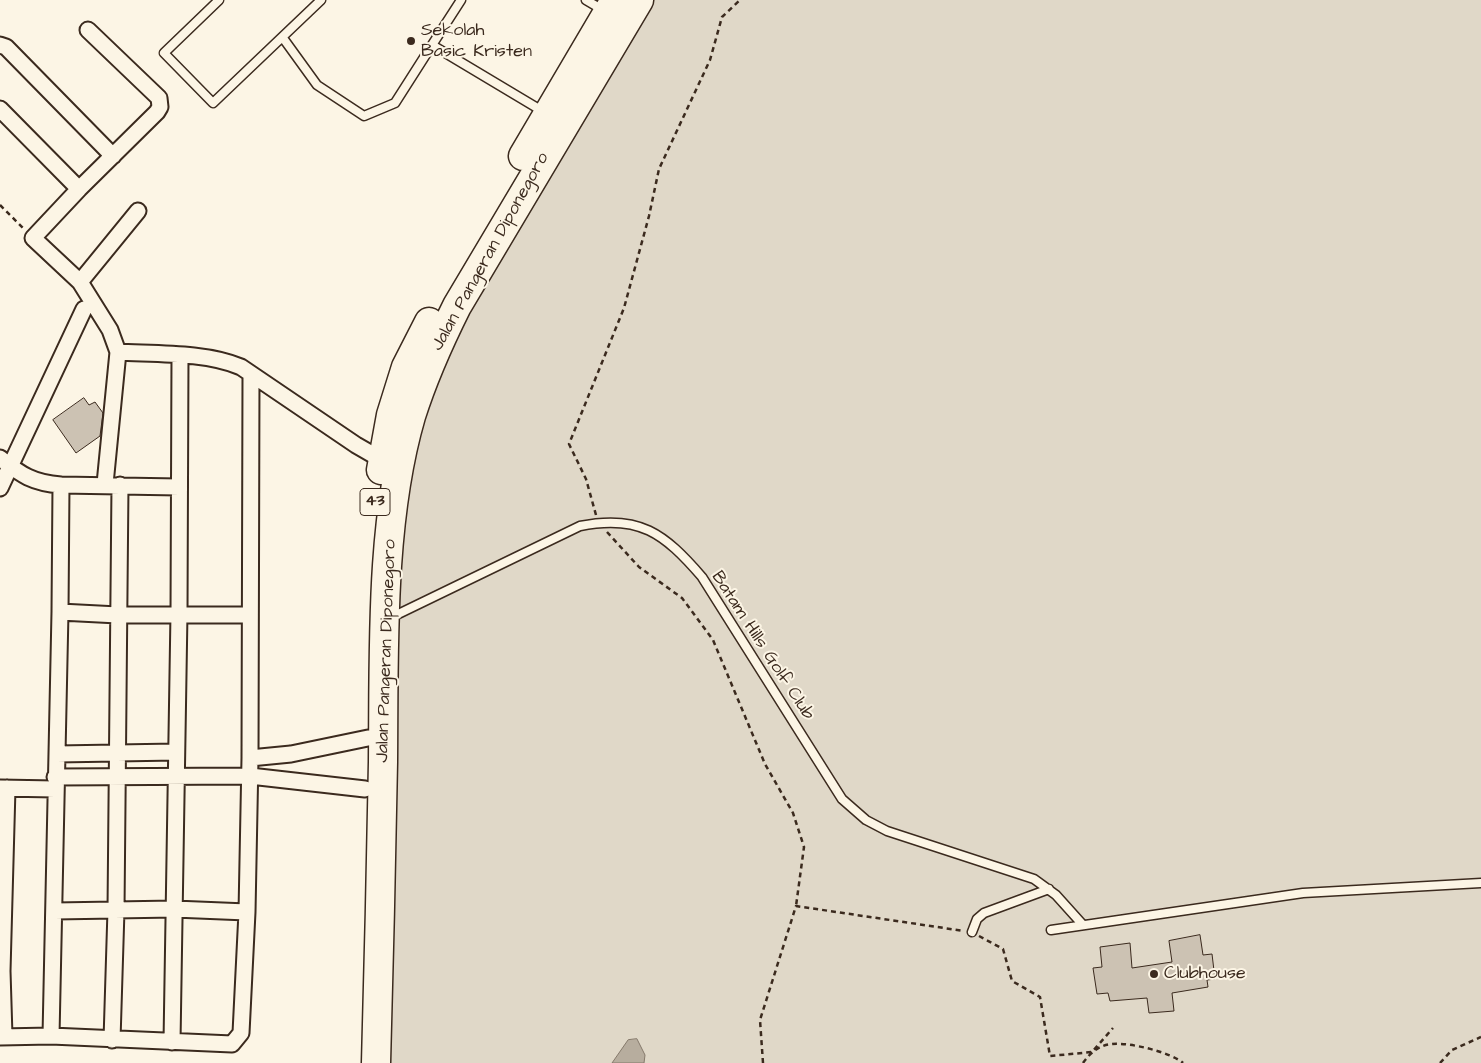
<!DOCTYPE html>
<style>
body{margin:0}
canvas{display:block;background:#fcf5e5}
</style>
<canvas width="1481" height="1063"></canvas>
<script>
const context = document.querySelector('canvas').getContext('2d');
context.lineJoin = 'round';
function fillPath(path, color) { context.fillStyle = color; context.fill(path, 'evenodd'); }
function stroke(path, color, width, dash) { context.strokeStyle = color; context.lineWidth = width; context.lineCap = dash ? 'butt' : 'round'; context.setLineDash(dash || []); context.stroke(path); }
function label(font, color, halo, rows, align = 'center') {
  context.font = font + ' "Architects Daughter",sans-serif'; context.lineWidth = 4; context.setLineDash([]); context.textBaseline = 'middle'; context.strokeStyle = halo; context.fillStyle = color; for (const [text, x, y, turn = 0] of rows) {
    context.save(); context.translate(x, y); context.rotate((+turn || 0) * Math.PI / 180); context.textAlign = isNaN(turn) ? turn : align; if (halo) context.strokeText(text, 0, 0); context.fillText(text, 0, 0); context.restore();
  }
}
const green = new Path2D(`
 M633 0H1481V1063H372L406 413Z`);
const water = new Path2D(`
 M637 1039 645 1055 644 1063H612L628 1040Z`);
const building = new Path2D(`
 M84 398 89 405 95 402 103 413 100 436 76 453 53 420Z
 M1200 935 1203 955 1212 954 1215 979 1207 980 1208 987 1172 993 1174 1011 1149 1013 1147 998 1110 1001 1108 993 1097 994 1093 968 1102 967 1100 947 1130 943 1132 968 1172 962 1169 941Z`);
const path = new Path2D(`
 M0 205 25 230
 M596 515 586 479 569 444 624 308 649 216 659 169 710 60 722 17 740 0
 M607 532 639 567 682 598 713 640 765 764 793 813 804 847 796 906
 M979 936 1003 949 1012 981 1040 997 1050 1056 1092 1052 1113 1028
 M763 1063 760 1020 796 906 964 931
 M1083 1063C1090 1053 1099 1045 1112 1044 1128 1042 1171 1052 1183 1063
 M1440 1063 1452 1050 1481 1037`);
const lane = new Path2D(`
 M219 0 164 53 213 103 321 0
 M461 0 432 45 544 112
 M586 0 603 10
 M283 38 317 85 364 116 395 103 432 45
 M390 618 580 526C639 514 664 533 702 577L842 799 866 820 887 831 1034 879 1056 895 1083 925
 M1051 930 1303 893 1481 883
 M972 932 977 919 984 913 1049 889`);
const street = new Path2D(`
 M0 45 6 47 113 156
 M0 109 79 189 33 238 80 282 110 330 118 352 105 484
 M79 189 157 112 160 107 159 98 88 30
 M80 282 138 211
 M118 352C155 354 207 352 241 367L356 445 382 460
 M0 458C21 475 33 483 61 485
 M0 488 84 309
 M60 612 118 615H250
 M57 754 176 752
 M250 758 291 754 368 738
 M55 777 250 776 365 789
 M0 788 55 789
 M55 911 174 909 247 912
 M4 1036 2 971 7 788
 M51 1036 60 612 61 485 179 487
 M0 1037 51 1036 232 1044 241 1033 247 912 250 758 251 375
 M112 1040 116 910 120 485
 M172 1042 179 613 180 355`);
const highway = new Path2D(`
 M523 156 615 0
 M381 470 391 415 406 367 429 322
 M376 1063C379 963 381 862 383 762 384 651 380 522 411 416 423 378 439 342 457 306L639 0`);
const markers = [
 [411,41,5,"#3b2a1e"],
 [1154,974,5,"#3b2a1e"]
];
const shields = [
 [375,502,30]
];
const shieldNames = [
 ["43",375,502]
];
const poiNames = [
 ["Sekolah",421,31],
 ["Basic Kristen",421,52],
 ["Clubhouse",1164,974]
];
const streetNames = [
 ["Jalan Pangeran Diponegoro",491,252,-61],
 ["Batam Hills Golf Club",762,646,57],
 ["Jalan Pangeran Diponegoro",387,651,-88]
];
fillPath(green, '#e0d8c8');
fillPath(water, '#b7ad9e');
stroke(water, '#85796b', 1);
fillPath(building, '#ccc2b3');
stroke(building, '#3b2a1e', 1);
stroke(lane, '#3b2a1e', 11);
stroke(street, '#3b2a1e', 19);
stroke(highway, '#3b2a1e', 31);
stroke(path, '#3b2a1e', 2.5, [5, 4]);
stroke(lane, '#fcf5e5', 8);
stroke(street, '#fcf5e5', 15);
stroke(highway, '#fcf5e5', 28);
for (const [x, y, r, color] of markers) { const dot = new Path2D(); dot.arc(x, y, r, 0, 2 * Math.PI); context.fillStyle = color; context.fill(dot); stroke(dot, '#fcf5e5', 2); }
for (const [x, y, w] of shields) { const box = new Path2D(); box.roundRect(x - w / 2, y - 13.5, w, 27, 4); context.fillStyle = '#fcf5e5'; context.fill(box); stroke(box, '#3b2a1e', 1); }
label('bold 16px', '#3b2a1e', null, shieldNames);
label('18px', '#3b2a1e', '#fcf5e5', poiNames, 'left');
label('18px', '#3b2a1e', '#fcf5e5', streetNames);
</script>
